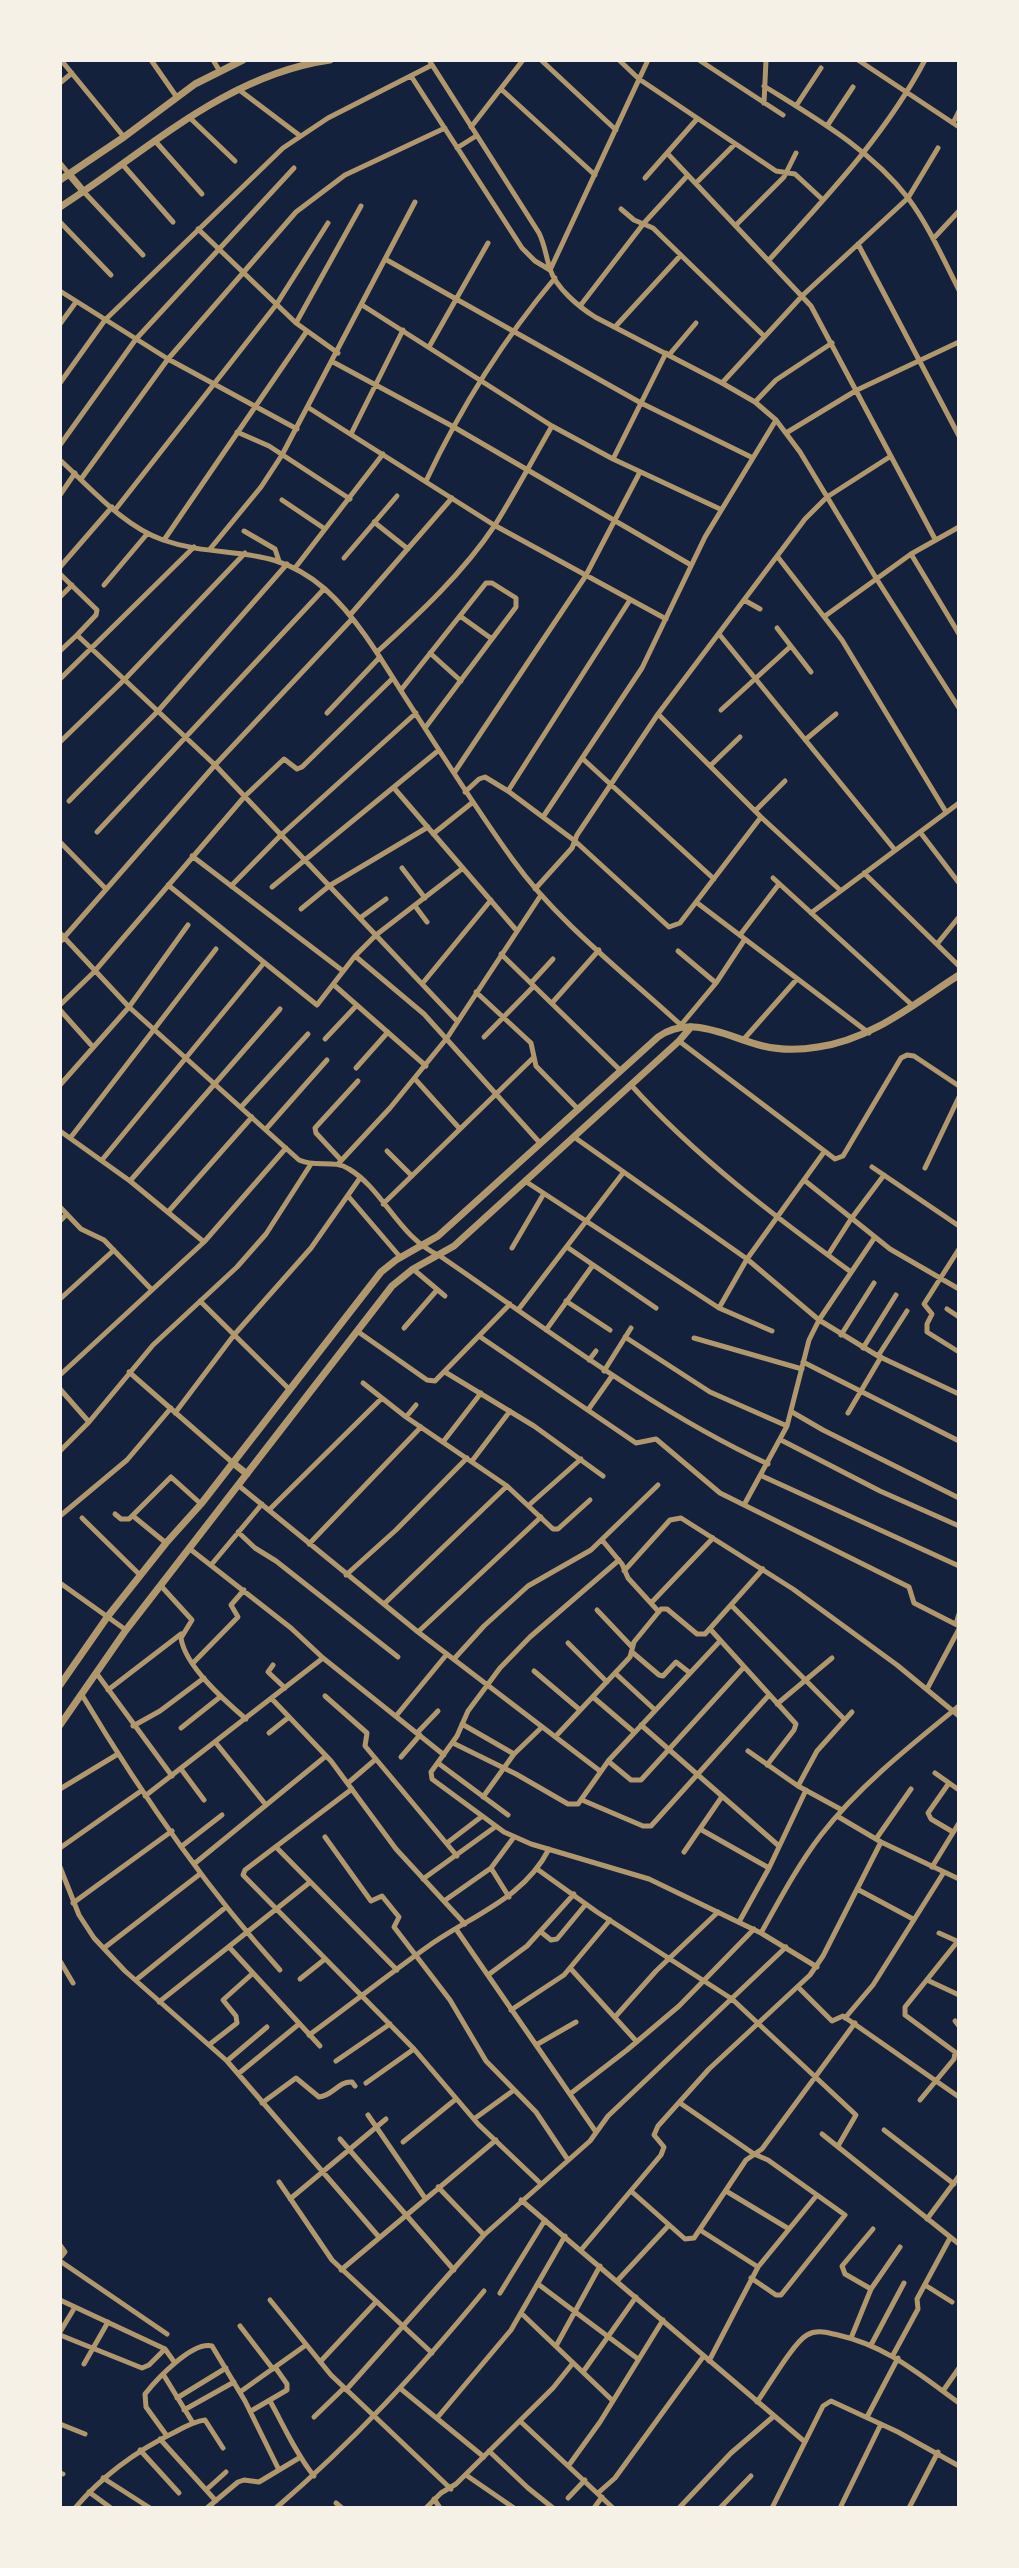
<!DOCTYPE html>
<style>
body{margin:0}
#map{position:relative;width:1019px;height:2568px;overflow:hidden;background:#14213d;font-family:"Archivo Narrow",sans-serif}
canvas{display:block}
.frame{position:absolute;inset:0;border:62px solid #f6f1e7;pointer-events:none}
</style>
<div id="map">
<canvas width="1019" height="2568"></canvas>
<div class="frame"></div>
</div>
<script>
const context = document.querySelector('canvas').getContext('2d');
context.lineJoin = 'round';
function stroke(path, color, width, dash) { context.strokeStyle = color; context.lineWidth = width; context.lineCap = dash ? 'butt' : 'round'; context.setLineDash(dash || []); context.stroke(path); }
const minor = new Path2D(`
 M61 60 124 137
 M151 60 176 96
 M213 60 219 70
 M429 60 539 233C545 245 546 257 550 269 556 288 579 307 595 317L722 383 755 402 776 420 800 452 876 578 959 708
 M541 60 616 130
 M619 60 639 79 776 171 795 174 823 200
 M699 60 783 115
 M858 60 959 127
 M411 76 522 248 535 261 550 270
 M60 83 72 73
 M764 86C815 118 870 149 908 198 929 226 943 259 959 290
 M238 89 299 135
 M501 89 595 175
 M764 103 766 60
 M796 106 821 68
 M189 117 235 161
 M953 123 959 111
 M827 126 853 87
 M471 127 523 60
 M156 142 202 194
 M457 148 476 136
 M667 153 811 306 935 539
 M60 163 69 174
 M123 165 173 222
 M645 178 697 119
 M696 183 735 144
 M84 192 143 255
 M621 209 634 220 653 228 764 336
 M60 222 111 275
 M736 225 784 177 796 153
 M198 229 296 323 338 353
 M933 239 959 211
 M858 244 959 436
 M385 259 641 403 751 457
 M769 260C826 197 885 136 925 60
 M551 268 648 60
 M60 291 168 359 297 429
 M362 305 552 426 613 459 720 509
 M580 306 644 223 688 175
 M296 323 361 206
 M60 324 76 302
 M615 327 681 255
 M429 347 488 243
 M669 355 696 323
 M333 362 452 426 691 565
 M60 383 105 320 283 148 328 118 432 65
 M722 383 803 295 908 198 938 148
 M755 402 776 380 832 343
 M309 408 494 525 666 619
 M237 432 269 446 350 499
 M786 433 857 390 959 342
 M351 434 403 330
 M60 445 136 339 294 168
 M613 459 666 353
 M60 460C91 488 123 526 163 540 223 561 270 541 325 589 357 618 380 657 403 694 439 750 474 806 513 860 558 923 627 975 684 1028
 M81 479 168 359 296 212 345 175 445 128
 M426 481C461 407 502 341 555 278
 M60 495 75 473
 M282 500 325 529
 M115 510 276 305 328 223
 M374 522 408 549
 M244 531 275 549 279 561
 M164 540 307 331
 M210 549 261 487 282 455 415 202
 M911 554 959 634
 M777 556 842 640 946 812
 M344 558 397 496
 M60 567 112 507
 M295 568 383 454
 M60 574 97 610 96 615 77 635 215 765 457 1021
 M104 585 147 534
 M60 597 72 585
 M744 600 760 609
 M350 615 452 498
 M460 616 492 639
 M825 616 911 554 959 527
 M777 628 811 672
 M719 634 895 850
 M60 651 77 635
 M377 652C419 614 463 573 495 525 515 493 533 459 552 426
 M430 653 461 681
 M60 679 194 547
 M401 690 486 583H492L516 598V607L425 728
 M721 710 791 646
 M327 713 380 657
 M658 714 761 817 840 890
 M805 740 836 714
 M60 742 125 679 245 553
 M583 759 714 879
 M710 766 740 737
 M454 773 585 577 640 472
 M394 788 517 931
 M508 791 630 600
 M465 792 479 779 485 777 508 791 575 841 669 927 680 923 761 817
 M69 801 158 711 287 564
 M755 811 785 781
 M543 817 642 668 705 537 776 420
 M97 832 324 589
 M920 832 959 883
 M433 834 473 802
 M60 842 106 889
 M192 856 343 971
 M402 868 425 898
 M864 873 959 966
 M773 878 912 1005
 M168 885 317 1005 355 956 376 935 463 868
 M231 886 281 835 416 713
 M272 887 439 750
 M535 889 572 848 577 835 658 714 805 519 827 497 891 456
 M696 902 869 1033
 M415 906 427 922
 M301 909 329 886 428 827
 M811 913 959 803
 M360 918 386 899
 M60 933 129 1007 299 1160C316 1168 334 1159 349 1169 384 1190 398 1237 440 1256 547 1329 650 1409 768 1464
 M740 935 779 884
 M60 942 215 765 352 619
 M937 944 959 917
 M678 951 716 983
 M501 954 621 1071
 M355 956 424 1014 540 1143
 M531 983 553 959
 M422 984 491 900
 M334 985 426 1066
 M476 992 531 1043 536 1066 578 1109
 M552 1003 599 950
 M60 1005 94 972 245 796 284 759 297 769 302 767 393 678
 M60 1010 93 1047
 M681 1025 716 983 745 939
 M484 1037 534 986
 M325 1039 357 1005
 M744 1039 797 979
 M679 1041 835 1159 843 1156 901 1058 907 1055 914 1056 959 1086
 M356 1068 388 1032
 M415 1079 460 1129
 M60 1085 129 1007 188 925
 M631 1085C696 1157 773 1215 851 1272
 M241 1107 308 1034
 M266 1129 327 1060
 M60 1131 130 1181 204 1242
 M71 1137 216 949
 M574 1137 747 1259 819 1320 878 1356 959 1394
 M387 1151 412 1176
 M102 1160 263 964
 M341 1160 316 1133 315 1128 358 1081
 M338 1164 390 1108 447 1038 541 895
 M872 1167 959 1226
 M925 1168 959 1097
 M804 1180 890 1249 959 1289
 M130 1181 280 1009
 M525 1181 719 1308 772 1331
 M348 1196 401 1258
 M383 1204 533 1058
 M60 1207 81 1229 104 1240 152 1290
 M168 1212 252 1117
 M60 1221 67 1214
 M567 1247 656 1308
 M512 1248 543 1195
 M959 1249 924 1304 932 1314 927 1324V1332L959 1352
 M828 1255 851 1219 884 1175
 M413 1269 445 1296
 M60 1299 114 1250
 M200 1301 289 1389
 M566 1301 610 1330
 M719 1308 747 1259 824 1152
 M947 1309 959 1317
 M518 1310 623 1173
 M404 1328 437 1290
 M546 1330 593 1265
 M357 1331 427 1380 435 1381 510 1304
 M841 1335 874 1283
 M479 1336 636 1443 656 1439 720 1493 909 1587 914 1603 959 1626
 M625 1337 710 1392 787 1426
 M694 1338 802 1369
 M863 1348 896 1295
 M878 1356 907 1311
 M589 1360 596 1351
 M803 1362 959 1441
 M604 1371 631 1328
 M129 1372 233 1463
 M445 1372 534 1426 603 1476
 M60 1375 204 1242 286 1148
 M363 1383 406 1417 507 1486 553 1529H558L590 1500
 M60 1389 89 1422
 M588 1410 612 1376
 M792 1412 823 1430 959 1498
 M175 1413 234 1335 311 1248 360 1178
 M848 1413 881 1357
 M406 1417 416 1405
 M781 1440 880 1491 959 1526
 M443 1442 481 1393
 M60 1451 89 1422 153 1345 237 1267 266 1234 311 1164
 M472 1461 510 1411
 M762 1476 959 1566
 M238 1485 418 1632 600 1771
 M529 1505 581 1459
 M744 1505 787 1426 809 1340 819 1320 875 1237
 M269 1510 382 1398
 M115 1514 121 1519H129L171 1477 201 1504
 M60 1516 127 1460 171 1408
 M133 1516 166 1543
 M82 1518 141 1576
 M238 1532 255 1548 276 1561 398 1657
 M602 1540 622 1564 628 1578 659 1612
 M309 1544 421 1427
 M190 1549 291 1628 323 1658 444 1755
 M619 1560 530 1637 500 1668 468 1711 457 1736 431 1772 432 1779 504 1832 531 1844 649 1879 761 1933 817 1967
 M211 1565 262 1504
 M624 1571 670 1520 681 1518 793 1589 897 1665 959 1716
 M346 1575 396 1530 467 1458
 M60 1583 126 1630
 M162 1587 192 1620 181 1638C185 1666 225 1701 246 1719
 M651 1603 713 1538
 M384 1604 507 1486
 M732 1606 844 1719
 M597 1610 632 1647
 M956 1624 959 1614
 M711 1630 796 1724 794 1730 767 1765
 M418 1632 541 1517
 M568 1643 607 1682
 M632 1652 659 1675 663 1676 676 1662 690 1673
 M454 1659 484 1626 528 1586 591 1550 658 1485
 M194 1662 238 1617 231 1605 244 1590
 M273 1665 268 1672 285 1688
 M534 1671 580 1710
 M615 1673 655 1710
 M97 1674 172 1776
 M927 1689 959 1629
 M108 1690 181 1634
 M82 1695C140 1792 204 1886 280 1970
 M325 1696 367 1733 365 1746 457 1856
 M593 1697 634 1732
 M272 1699 331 1761 396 1849 465 1924
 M777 1704 832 1658
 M396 1716 447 1654
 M462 1724 514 1754
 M641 1725 779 1846
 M133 1726 160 1711 204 1678
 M181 1728 220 1697
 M269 1733 289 1717
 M417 1733 438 1711
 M555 1737 630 1657 634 1642 661 1609H667L697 1634H705L763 1569
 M216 1743 266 1805
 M453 1743 516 1774 568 1804H578L609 1760 720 1641
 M748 1751 798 1786 842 1810
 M401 1757 420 1735
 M608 1761 631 1780H641L744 1667
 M438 1763 508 1815
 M181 1769 204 1800
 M935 1773 959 1790
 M348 1783 376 1759
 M949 1783 928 1813 931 1819 953 1832
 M798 1786 817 1751 852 1712
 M60 1789 118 1754
 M352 1789 245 1870 243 1875 414 2049 478 2124 540 2183
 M145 1796 323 1658
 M483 1797 514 1754 542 1727
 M582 1800 643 1826H651L769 1695
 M837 1816 881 1842 959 1879
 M700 1829 769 1868
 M325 1837 371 1901 382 1896 399 1917 394 1927 450 2000 486 2061 536 2112 568 2160
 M876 1839 911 1789
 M447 1843 481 1817
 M182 1846 222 1815
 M276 1847 397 1970
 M60 1848 141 1791
 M684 1852 721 1798
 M194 1864 326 1756
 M60 1867 79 1915 94 1938 125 1971 227 2061 379 2237
 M932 1867 959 1823
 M491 1868 509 1897
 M537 1869 597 1912 732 1999 856 2115 838 2146
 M423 1879 495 1827
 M857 1889 913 1919
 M444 1901 491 1868 514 1837
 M73 1903 172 1831
 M739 1922 769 1868 806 1790
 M456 1929 596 2132
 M541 1932 551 1940 557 1939 586 1904
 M761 1933C780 1899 798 1865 821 1835 859 1786 911 1745 959 1706
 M939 1933 959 1942
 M104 1948 200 1874
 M230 1948 320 2046
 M60 1961 73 1983
 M571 1969 637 2042
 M488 1975 527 1946 574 1894
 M300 1979 325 1959
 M136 1980 226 1907
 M927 1980 959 1995
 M798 1987 832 2021 843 2016 959 2097
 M159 2002 309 1883
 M511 2010 564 1975 610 1920
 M615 2017 656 1971 718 1912
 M845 2018 873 1985 944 1872
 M955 2021 959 2026
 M309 2035C350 2005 389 1974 430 1945 473 1915 524 1898 549 1849
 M210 2044 237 2023 236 2016 223 2000 252 1974
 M536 2045 576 2022
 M227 2061 267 2027
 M336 2061 390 2024
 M238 2074 299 2024
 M366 2083 414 2049
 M570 2094 627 2050 679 2006 754 1929
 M920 2100 954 2059 955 2052 905 2015V2007L958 1941
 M262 2103 296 2078 319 2097C333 2096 338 2081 352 2082L355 2086
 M680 2103 754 2154 768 2160 845 2215 781 2295H776L751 2278
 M368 2115 425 2198
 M474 2119 514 2090
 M884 2130 954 2184
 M822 2134 959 2244
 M340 2139 454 2270
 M403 2142 456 2099
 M279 2182 332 2260 432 2353
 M438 2187 484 2235
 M631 2191 685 2239 694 2238 746 2160 762 2149 855 2023
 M726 2191 789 2229
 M290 2199 386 2119
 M521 2200 805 2442
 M927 2219 959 2176
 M700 2230 758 2267
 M60 2245 65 2252 60 2258
 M581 2250 661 2155 664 2147 654 2135 658 2126 709 2069 810 1975 823 1956 881 1842
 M60 2261 167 2334
 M341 2270 496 2140
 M617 2281 669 2225
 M538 2284 638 2359
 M925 2285 952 2302
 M871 2289 845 2274 842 2266 873 2229
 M500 2293 545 2220
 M60 2300 165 2349 175 2363
 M270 2300 331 2375 451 2489
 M521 2313 612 2400
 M240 2326 273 2369
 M60 2332 75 2307
 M60 2335 142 2368 149 2365 165 2349
 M851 2338 871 2289 900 2247
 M871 2345 904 2283
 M556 2346 600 2266
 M893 2355 918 2309 917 2299 950 2238
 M709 2361 758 2267 817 2195
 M320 2362 376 2302
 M84 2364 108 2322
 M583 2372 636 2297
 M163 2374 193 2423
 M401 2389 484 2457
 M346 2390 484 2235 590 2141 608 2116 786 1947
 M943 2391 959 2368
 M240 2392 306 2345
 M177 2398 226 2368
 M270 2401C284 2426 296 2454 314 2476
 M757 2402C768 2387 793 2343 807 2335 817 2329 828 2333 838 2335 887 2346 920 2375 959 2403
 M184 2410 234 2382
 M251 2411 287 2390V2384L275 2367
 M314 2417 344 2388
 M867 2417 898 2358
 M437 2418 511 2330 565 2236
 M520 2421 613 2508
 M60 2424 85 2434
 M167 2436 146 2407 145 2394C156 2380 192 2341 212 2346L245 2401 279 2470
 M160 2439 216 2501
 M140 2450 179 2493
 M489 2451 528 2488 553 2508
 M569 2465 600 2422 663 2320
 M60 2473 63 2474
 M466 2475 514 2508
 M103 2478 150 2508
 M206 2490 226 2472
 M89 2492 111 2508
 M598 2493 615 2478 703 2357
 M568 2498 585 2480
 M434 2499 440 2508
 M336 2503 342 2508
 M75 2508C103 2475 136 2451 175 2432 184 2427 195 2421 205 2420L223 2448
 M207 2508 238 2482 244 2480 259 2482 299 2458
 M276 2508C354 2441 418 2371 484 2291
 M426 2508 441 2493 456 2484 553 2388 573 2363
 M594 2508 602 2497
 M679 2508 731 2453 774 2416
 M720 2508 751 2476
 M772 2508 823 2406 831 2401 898 2432 959 2466
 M840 2508 881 2424
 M909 2508 938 2452`);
const tertiary = new Path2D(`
 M69 174 84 192
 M60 180 124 137 195 84 243 60
 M60 207C146 152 225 75 330 60
 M233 1463 247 1474
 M60 1685 108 1616 166 1543 201 1504 381 1272 396 1260 438 1236 658 1037C692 1013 729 1038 763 1046 780 1050 800 1050 818 1047 871 1040 915 1003 959 975
 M60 1725 126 1630 392 1286 413 1269 454 1246 679 1041 691 1027`);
stroke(minor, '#b1986c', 5);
stroke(tertiary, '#b1986c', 7);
</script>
